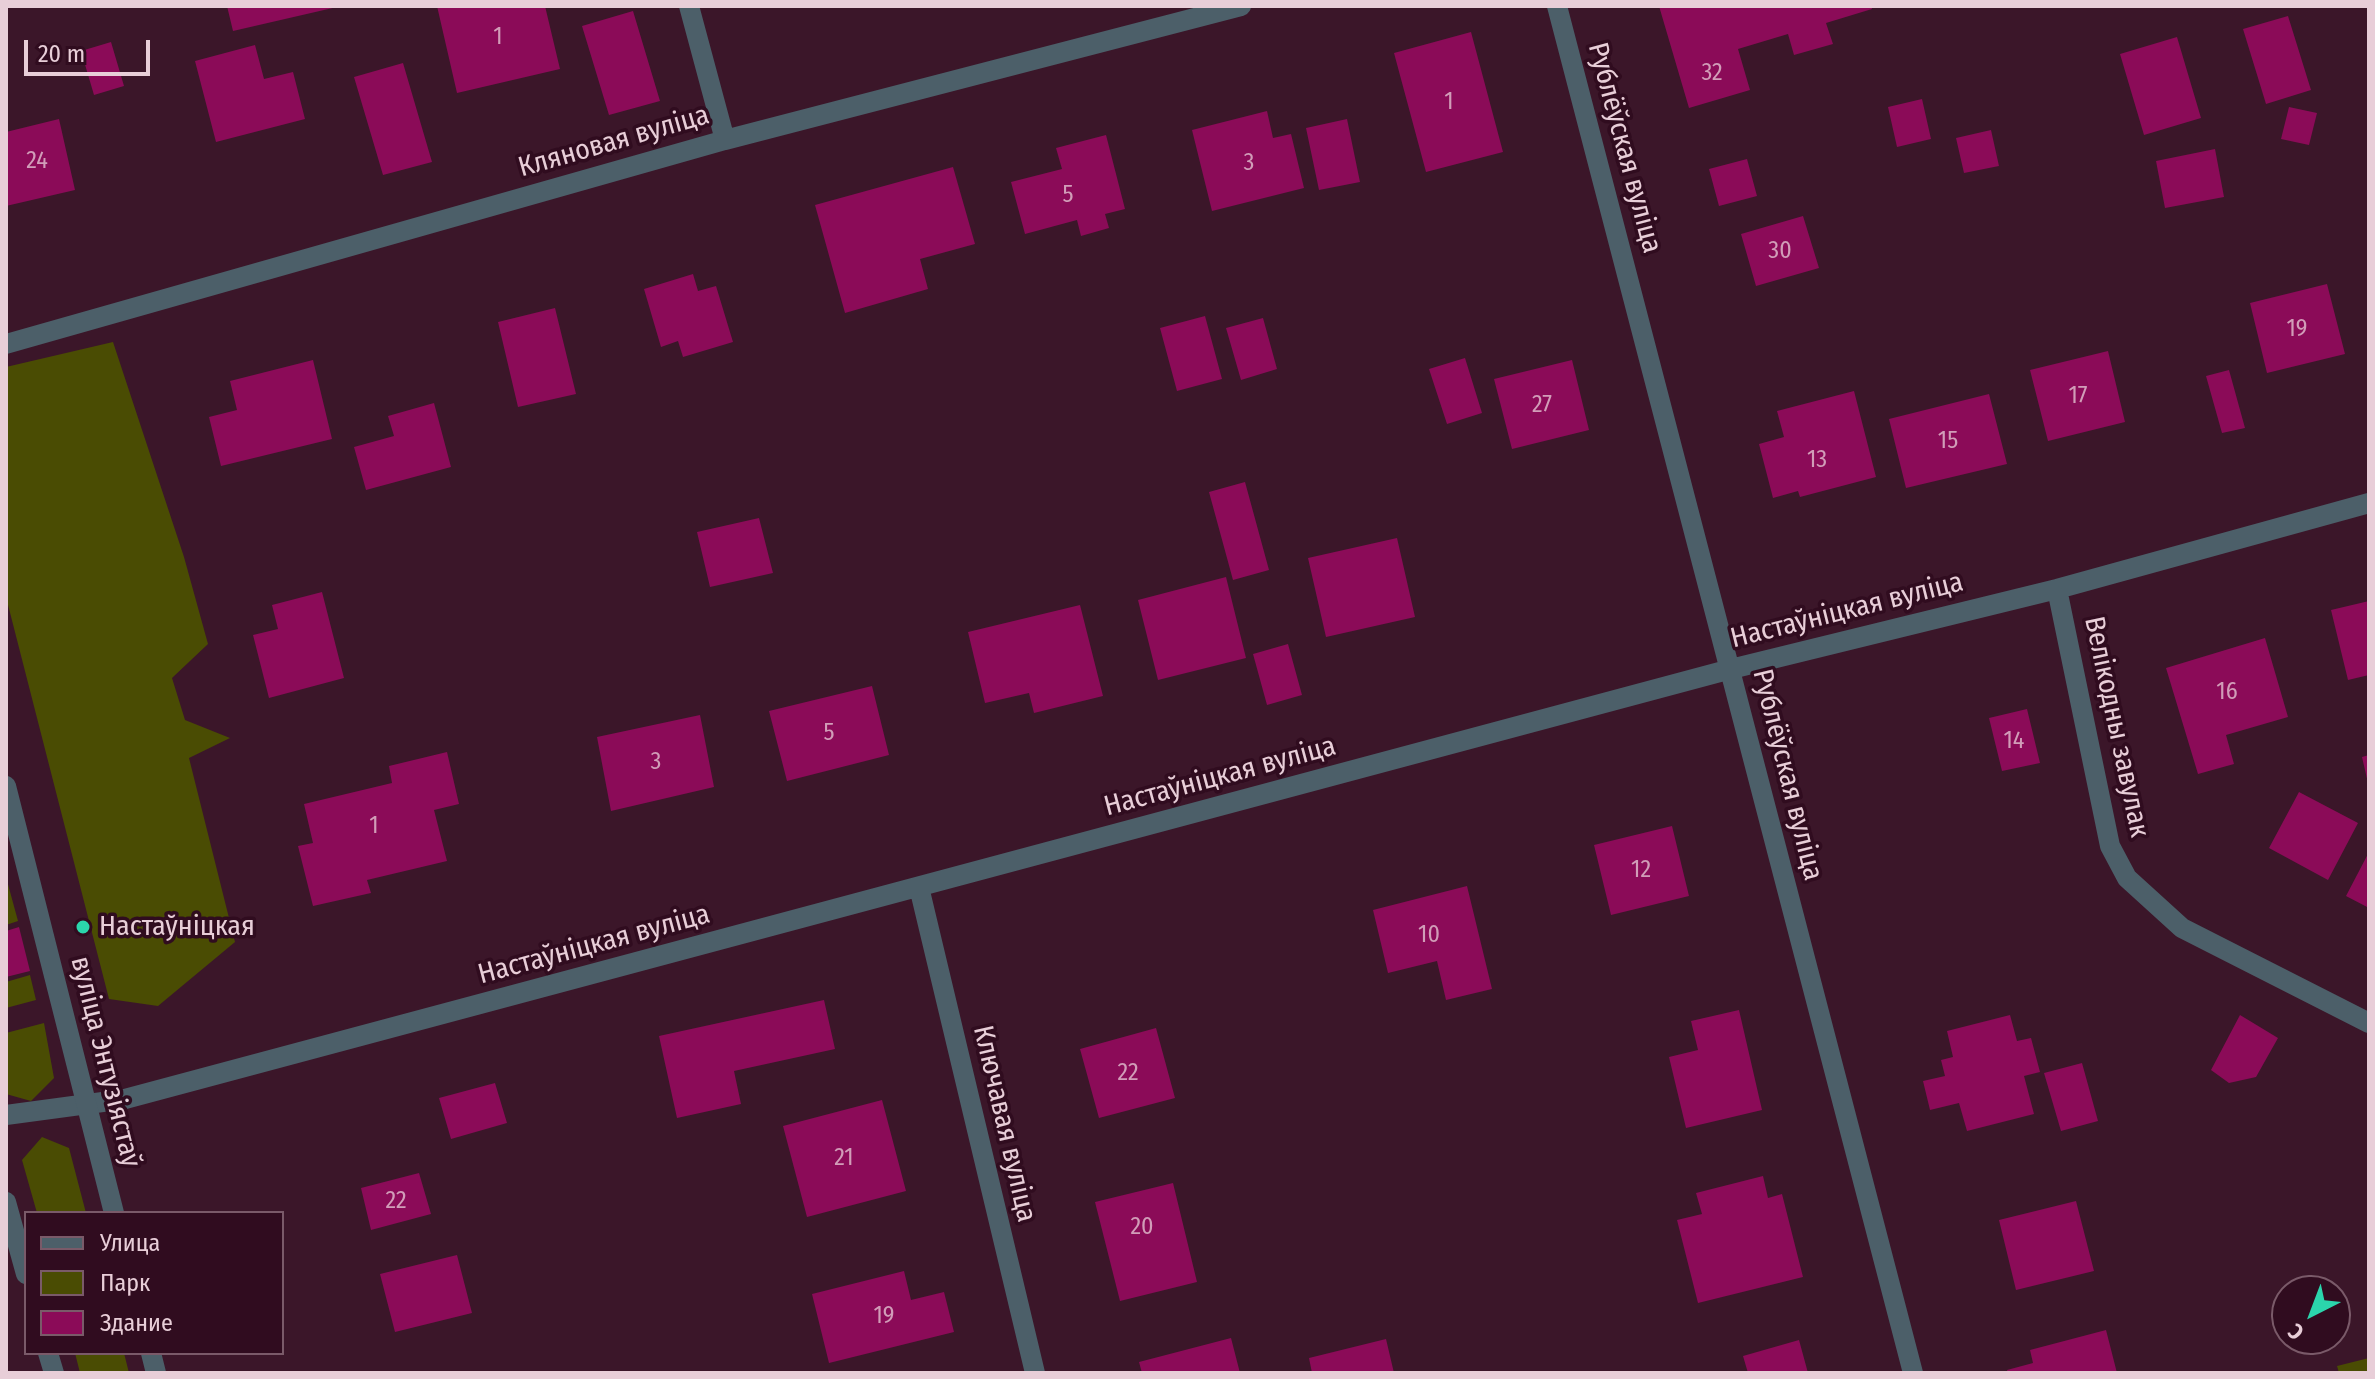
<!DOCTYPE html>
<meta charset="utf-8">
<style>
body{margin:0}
#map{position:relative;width:2375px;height:1379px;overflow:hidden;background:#3b1629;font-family:"Fira Sans Condensed",sans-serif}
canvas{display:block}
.frame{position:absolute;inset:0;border:8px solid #e8ced8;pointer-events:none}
.legend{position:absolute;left:24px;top:1211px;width:260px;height:144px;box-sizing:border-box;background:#300c1f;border:2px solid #7a5a69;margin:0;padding:10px 14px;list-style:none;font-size:24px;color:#e8ced8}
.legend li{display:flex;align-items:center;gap:16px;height:40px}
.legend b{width:40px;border:2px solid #7a5a69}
.north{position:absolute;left:2271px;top:1275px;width:80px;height:80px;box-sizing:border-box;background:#300c1f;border:2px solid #7a5a69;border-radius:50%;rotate:222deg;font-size:22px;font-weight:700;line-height:32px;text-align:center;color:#e8ced8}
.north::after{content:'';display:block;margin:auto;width:28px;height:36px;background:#2bd5ac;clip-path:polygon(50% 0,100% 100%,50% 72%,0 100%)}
.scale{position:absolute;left:24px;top:40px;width:126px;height:36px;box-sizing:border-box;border:4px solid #e8ced8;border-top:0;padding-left:10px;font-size:24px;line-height:28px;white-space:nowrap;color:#e8ced8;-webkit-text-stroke:6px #300c1f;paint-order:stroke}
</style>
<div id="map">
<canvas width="2375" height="1379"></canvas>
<div class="frame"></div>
<ul class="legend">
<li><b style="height:10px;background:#4c5f69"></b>Улица</li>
<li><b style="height:22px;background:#4a4c03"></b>Парк</li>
<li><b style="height:22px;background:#8b0b58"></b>Здание</li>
</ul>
<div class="north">С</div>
<div class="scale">20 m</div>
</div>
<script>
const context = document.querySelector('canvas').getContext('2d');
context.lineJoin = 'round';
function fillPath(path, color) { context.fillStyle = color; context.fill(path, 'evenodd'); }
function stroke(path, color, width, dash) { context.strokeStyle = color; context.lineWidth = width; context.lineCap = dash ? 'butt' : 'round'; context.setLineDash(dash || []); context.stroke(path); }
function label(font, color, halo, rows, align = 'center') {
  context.font = font + ' "Fira Sans Condensed",sans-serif'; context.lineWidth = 7; context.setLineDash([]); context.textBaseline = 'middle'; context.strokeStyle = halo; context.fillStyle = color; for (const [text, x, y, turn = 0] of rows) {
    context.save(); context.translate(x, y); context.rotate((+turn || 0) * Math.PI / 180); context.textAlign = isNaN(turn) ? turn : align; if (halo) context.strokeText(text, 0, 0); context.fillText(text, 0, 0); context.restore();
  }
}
const green = new Path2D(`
 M113 342 184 557 208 644 172 678 185 720 230 738 189 758 235 942 158 1006 109 999 6 597V367Z
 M6 877 18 921 6 925Z
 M30 975 36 1000 6 1008V982Z
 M44 1023 54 1078 31 1101 6 1094V1033Z
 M42 1137 69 1148 86 1213H37L22 1160Z
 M75 1353H124L129 1373H80Z
 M2369 1358V1373H2339L2337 1366Z`);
const building = new Path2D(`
 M227 6H336L337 7 233 31Z
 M437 6H545L560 69 457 93Z
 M1659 6H1871L1872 9 1826 23 1833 44 1794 55 1788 34 1738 49 1750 90 1689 108Z
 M633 11 660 101 609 115 582 26Z
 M2288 16 2311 90 2266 104 2243 29Z
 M1471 32 1503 152 1426 172 1394 53Z
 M2177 37 2201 118 2144 135 2120 54Z
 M111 42 124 86 94 95 81 51Z
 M255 45 264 79 293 72 305 119 216 142 195 61Z
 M403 63 432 162 383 175 354 77Z
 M1922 99 1931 139 1897 147 1888 107Z
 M2289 107 2317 113 2309 145 2281 139Z
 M1267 111 1273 138 1291 134 1304 188 1212 211 1192 130Z
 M59 119 75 190 6 206V132Z
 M1347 119 1360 182 1319 190 1306 128Z
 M1991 130 1999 166 1964 173 1956 138Z
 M1106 135 1125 209 1105 214 1109 228 1081 236 1077 220 1025 234 1011 182 1062 169 1056 148Z
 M2215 149 2224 197 2165 208 2156 161Z
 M1747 159 1757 196 1719 206 1709 169Z
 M953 167 975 244 920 259 928 289 845 313 815 205Z
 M1803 216 1819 268 1756 286 1741 234Z
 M693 274 698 291 716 286 733 342 683 357 678 341 661 347 644 289Z
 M2327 284 2345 354 2267 373 2250 303Z
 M555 308 576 394 518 407 498 322Z
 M1205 316 1222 379 1177 391 1160 328Z
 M1263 318 1277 369 1241 380 1226 328Z
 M2108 351 2125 422 2048 441 2030 370Z
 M1465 358 1482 413 1447 424 1429 369Z
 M313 360 332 439 221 466 209 417 237 410 230 381Z
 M1572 360 1589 430 1512 449 1494 379Z
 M2229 370 2245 428 2222 433 2206 376Z
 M1854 391 1876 477 1800 497 1798 491 1773 498 1759 444 1784 437 1777 411Z
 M1989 394 2007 464 1906 488 1889 419Z
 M434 403 451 467 366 490 354 447 394 436 388 416Z
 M1245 482 1269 570 1233 580 1209 492Z
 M759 518 773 573 710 587 697 532Z
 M1397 538 1415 617 1326 637 1308 558Z
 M1226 577 1246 658 1158 680 1138 600Z
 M322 592 344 678 269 698 253 635 278 629 272 605Z
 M2369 601V675L2348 680 2331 610Z
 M1080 605 1103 696 1034 713 1029 693 985 703 968 632Z
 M2265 638 2288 717 2226 735 2234 764 2198 774 2166 668Z
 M1288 644 1302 695 1267 705 1253 654Z
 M872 686 889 755 787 781 769 711Z
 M2027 709 2040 763 2002 771 1989 718Z
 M700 715 714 787 611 811 597 737Z
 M447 752 459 804 434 810 447 861 367 880 371 893 313 906 298 846 313 843 304 804 392 783 389 766Z
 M2369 755V783H2368L2362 757Z
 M2299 792 2358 823 2328 880 2269 848Z
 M1672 826 1689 896 1611 915 1594 845Z
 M2369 852V908L2346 896Z
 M1467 886 1492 989 1446 1000 1437 961 1388 973 1373 910Z
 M19 927 30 971 6 977V931Z
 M824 1000 835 1049 734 1071 741 1104 677 1118 659 1036Z
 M1739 1010 1762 1110 1686 1128 1669 1057 1698 1050 1691 1021Z
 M2010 1015 2017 1041 2031 1038 2040 1072 2024 1076 2034 1114 1967 1131 1959 1103 1930 1110 1923 1081 1945 1076 1941 1060 1953 1057 1947 1031Z
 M2240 1015 2278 1038 2256 1077 2229 1083 2211 1070Z
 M1156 1028 1175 1098 1099 1118 1080 1049Z
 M2082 1063 2098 1121 2061 1131 2044 1073Z
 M495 1083 507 1123 451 1139 439 1098Z
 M882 1100 906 1191 807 1217 783 1126Z
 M419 1173 431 1214 371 1230 361 1188Z
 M1763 1176 1768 1198 1782 1194 1803 1277 1698 1303 1677 1220 1702 1214 1696 1193Z
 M1173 1183 1197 1282 1120 1301 1095 1202Z
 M2076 1201 2094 1271 2016 1290 1999 1220Z
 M457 1255 472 1313 395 1332 380 1274Z
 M904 1271 911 1300 944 1292 954 1332 829 1363 812 1294Z
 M2106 1330 2117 1373H2008L2007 1370 2033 1363 2030 1350Z
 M1231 1338 1240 1373H1142L1139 1362Z
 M1386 1339 1394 1373H1312L1309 1358Z
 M1799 1340 1808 1373H1748L1743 1356Z`);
const minor = new Path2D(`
 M689 6 725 140
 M1557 6 1913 1373
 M6 344 725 140 1241 6
 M2057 589 2110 846 2127 878 2182 928 2369 1023
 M919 887 1035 1373
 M6 1115 125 1099 1731 669 2057 589 2369 503`);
const tertiary = new Path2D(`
 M6 786 114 1213
 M6 1202 26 1274
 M48 1353 54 1373
 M151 1353 156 1373`);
const markers = [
 [83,927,8,"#2bd5ac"]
];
const numberNames = [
 ["1",498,37],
 ["32",1712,73],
 ["1",1449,102],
 ["24",37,161],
 ["3",1249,163],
 ["5",1068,195],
 ["30",1780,251],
 ["19",2297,329],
 ["17",2078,396],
 ["27",1542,405],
 ["15",1948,441],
 ["13",1817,460],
 ["16",2227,692],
 ["5",829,733],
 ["14",2014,741],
 ["3",656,762],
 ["1",374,826],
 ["12",1641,870],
 ["10",1429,935],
 ["22",1128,1073],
 ["21",844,1158],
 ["22",396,1201],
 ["20",1142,1227],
 ["19",884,1316]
];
const streetNames = [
 ["Кляновая вуліца",614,142,-16],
 ["Рублёўская вуліца",1624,148,75],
 ["Настаўніцкая вуліца",1847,611,-14],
 ["Велікодны завулак",2116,727,78],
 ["Рублёўская вуліца",1787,775,76],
 ["Настаўніцкая вуліца",1220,777,-15],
 ["Настаўніцкая вуліца",594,945,-15],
 ["вуліца Энтузіястаў",105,1062,76],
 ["Ключавая вуліца",1004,1124,77]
];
const poiNames = [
 ["Настаўніцкая",99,927]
];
fillPath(green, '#4a4c03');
fillPath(building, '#8b0b58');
stroke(minor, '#4c5f69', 20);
stroke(tertiary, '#4c5f69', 20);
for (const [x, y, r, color] of markers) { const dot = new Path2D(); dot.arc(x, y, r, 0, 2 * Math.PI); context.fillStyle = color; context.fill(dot); stroke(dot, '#300c1f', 3); }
label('24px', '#d19db8', null, numberNames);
label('28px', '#e8ced8', '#300c1f', streetNames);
label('28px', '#e8ced8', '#300c1f', poiNames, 'left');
</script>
